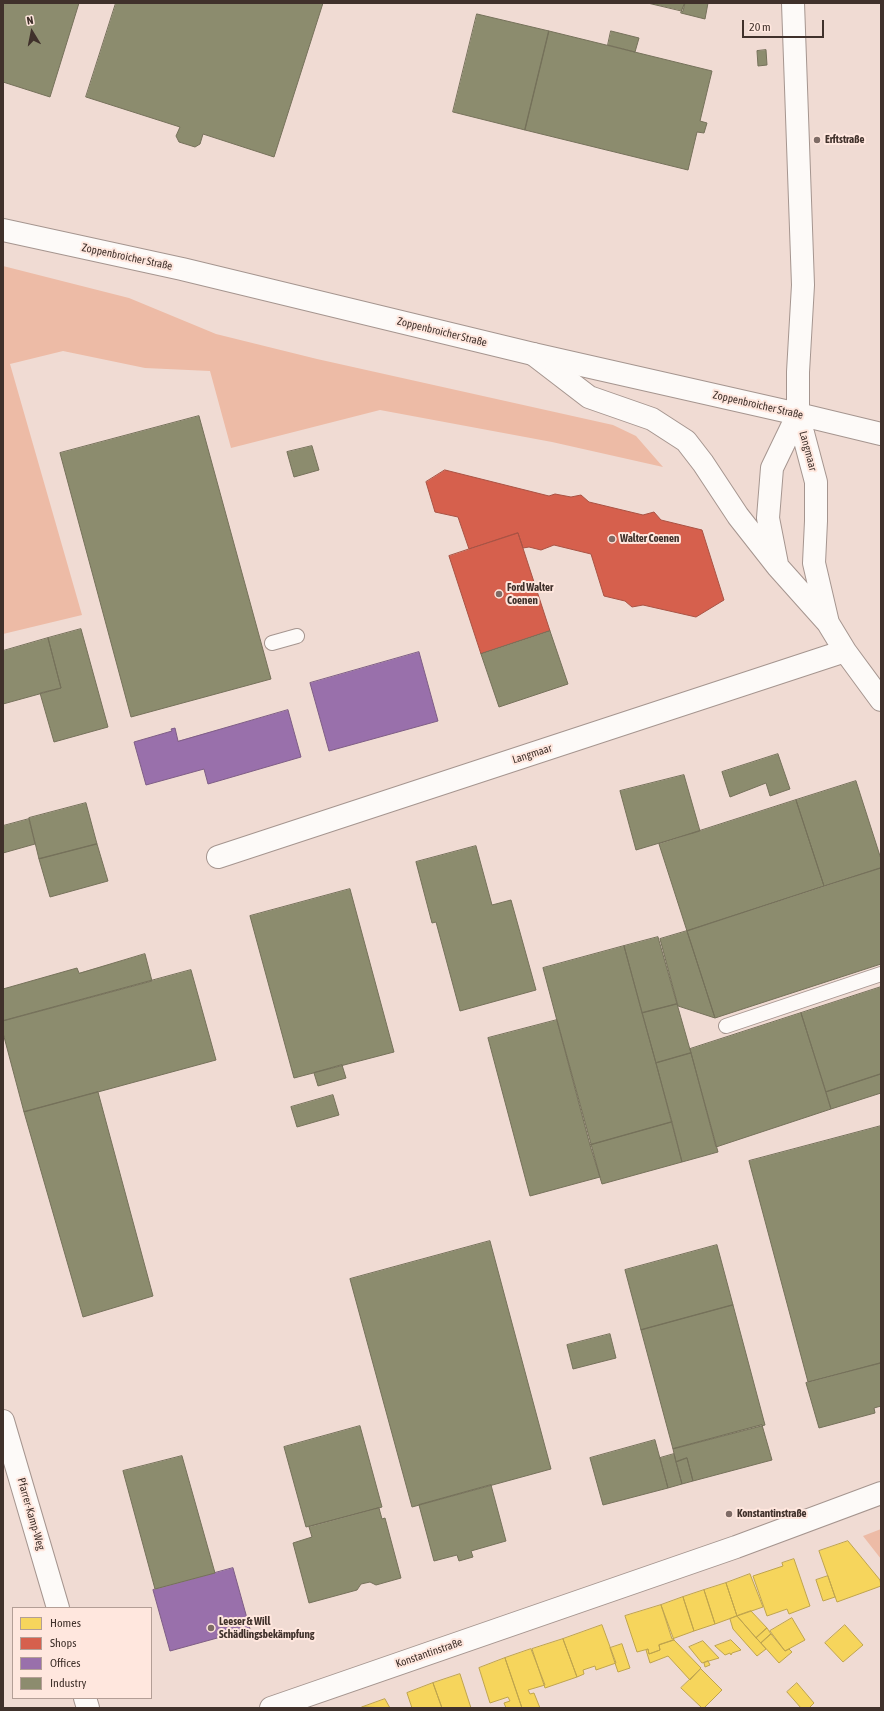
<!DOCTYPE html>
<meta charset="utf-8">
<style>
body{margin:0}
#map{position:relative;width:884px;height:1711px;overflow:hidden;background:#f0dbd3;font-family:"Asap Condensed",sans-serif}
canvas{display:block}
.frame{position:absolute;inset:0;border:4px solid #40312b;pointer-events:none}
.legend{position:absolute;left:12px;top:1607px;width:140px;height:92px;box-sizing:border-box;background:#ffe7de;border:1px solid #b39e96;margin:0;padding:5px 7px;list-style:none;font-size:12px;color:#40312b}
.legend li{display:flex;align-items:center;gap:8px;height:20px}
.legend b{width:20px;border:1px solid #b39e96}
.north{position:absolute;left:12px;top:12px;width:40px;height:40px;-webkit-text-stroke:3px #ffe7de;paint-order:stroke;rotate:350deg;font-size:11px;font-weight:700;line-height:16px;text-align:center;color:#40312b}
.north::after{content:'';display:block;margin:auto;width:14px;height:18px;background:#40312b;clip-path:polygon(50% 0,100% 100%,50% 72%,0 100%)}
.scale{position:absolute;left:742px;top:20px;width:82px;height:18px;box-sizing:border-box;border:2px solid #40312b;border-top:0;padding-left:5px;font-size:12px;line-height:14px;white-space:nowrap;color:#40312b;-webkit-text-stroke:3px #ffe7de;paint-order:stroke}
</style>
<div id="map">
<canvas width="884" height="1711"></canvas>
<div class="frame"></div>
<ul class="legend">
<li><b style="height:11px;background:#f6d55c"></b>Homes</li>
<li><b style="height:11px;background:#d6604d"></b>Shops</li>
<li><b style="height:11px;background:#9970ab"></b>Offices</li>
<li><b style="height:11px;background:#8c8c6e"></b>Industry</li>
</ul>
<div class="north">N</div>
<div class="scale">20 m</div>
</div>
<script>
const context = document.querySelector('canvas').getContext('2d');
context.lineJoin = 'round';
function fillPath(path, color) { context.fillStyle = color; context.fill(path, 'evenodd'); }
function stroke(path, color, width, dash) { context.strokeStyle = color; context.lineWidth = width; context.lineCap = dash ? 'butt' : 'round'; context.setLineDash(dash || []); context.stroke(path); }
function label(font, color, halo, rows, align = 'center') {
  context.font = font + ' "Asap Condensed",sans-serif'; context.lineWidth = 4; context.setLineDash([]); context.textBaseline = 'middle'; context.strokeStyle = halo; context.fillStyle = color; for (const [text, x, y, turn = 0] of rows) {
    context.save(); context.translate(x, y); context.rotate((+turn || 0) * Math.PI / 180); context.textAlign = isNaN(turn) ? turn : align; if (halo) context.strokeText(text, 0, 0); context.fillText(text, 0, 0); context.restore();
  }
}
const green = new Path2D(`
 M3 266 129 298 216 334 317 359 613 425 636 436 663 467 552 442 380 410 231 448 210 371 145 368 63 351 10 364 82 615 3 634Z
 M881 1529V1559L863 1536Z`);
const homes = new Path2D(`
 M848 1541 880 1580 881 1586 837 1602 819 1551Z
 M794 1559 810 1606 789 1614 787 1609 767 1616 753 1576 783 1566 782 1563Z
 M750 1574 763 1607 737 1616 726 1583Z
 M828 1576 835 1597 823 1601 816 1580Z
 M726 1583 737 1616 715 1624 704 1590Z
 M704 1590 715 1624 694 1631 683 1597Z
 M683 1597 694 1631 672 1639 661 1605Z
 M661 1605 674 1640 659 1645 660 1650 649 1654 648 1649 637 1652 625 1616Z
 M751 1611 767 1628 756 1638 737 1616Z
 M737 1616 766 1649 757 1656 733 1629 730 1619Z
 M792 1618 805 1640 785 1651 770 1631Z
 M602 1625 616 1663 596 1670 595 1666 583 1670 584 1674 577 1677 563 1639Z
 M845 1625 863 1645 843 1662 825 1643Z
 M767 1628 771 1634 761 1643 756 1638Z
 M771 1634 785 1651 789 1649 792 1652 779 1663 761 1643Z
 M563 1639 577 1677 545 1688 532 1649Z
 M674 1640 701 1668 690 1680 668 1656 650 1663 646 1650 648 1649 649 1654 660 1650 659 1645Z
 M731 1640 741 1650 732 1653 731 1655 730 1653 725 1655 715 1646Z
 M703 1641 719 1658 702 1663 689 1647Z
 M622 1644 630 1668 618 1672 610 1648Z
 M531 1649 545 1685 528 1690 530 1694 534 1693 540 1708H522L505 1658Z
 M505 1658 522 1708H506L504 1703 510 1701 508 1697 490 1703 479 1668Z
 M708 1661 710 1665 705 1667 704 1663Z
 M701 1669 722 1690 704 1708H702L681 1688Z
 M460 1674 471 1708H442L433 1683Z
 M433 1683 442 1708H412L407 1693Z
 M797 1683 814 1703 809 1708H801L787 1692Z
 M385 1699 390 1708 362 1707Z`);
const shops = new Path2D(`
 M445 470 549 496 555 494 571 497 581 495 589 502 643 515 654 512 661 520 702 530 724 600 696 617 643 605 632 607 625 601 604 596 591 554 554 545 541 550 529 547 523 548 518 533 469 549 458 517 435 512 426 482Z
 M518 533 550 631 481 654 449 556Z`);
const offices = new Path2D(`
 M419 652 438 721 329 751 310 683Z
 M288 710 301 757 208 784 204 769 146 785 134 742 172 731 171 729 175 728 178 741Z
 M233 1568 250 1629 170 1651 153 1590Z`);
const industry = new Path2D(`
 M3 3H79L50 97 3 82Z
 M116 3H323L274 157 203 134 200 144 195 147 179 142 176 136 180 127 86 97Z
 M648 3H685L683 11Z
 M685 3H708L705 19 681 13Z
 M477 14 549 31 525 130 453 112Z
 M549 31 712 71 700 121 707 123 704 133 697 132 688 170 525 130Z
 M611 31 639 38 635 52 608 45Z
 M766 50 767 65 758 66 757 51Z
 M199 416 271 679 131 717 60 453Z
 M312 446 319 470 294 477 287 452Z
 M81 629 108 727 54 742 40 693 61 688 48 638Z
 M550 631 568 684 499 707 481 654Z
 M48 638 61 688 3 704V651Z
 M778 754 790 789 770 796 766 783 730 797 722 772Z
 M684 775 700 831 636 850 620 791Z
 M856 781 881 859V868L824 886 796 800Z
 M796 800 824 886 687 931 659 844Z
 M86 803 97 844 39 859 29 818Z
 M29 819 35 844 3 853V826Z
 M97 844 108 881 50 897 39 859Z
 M476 846 492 905 511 900 536 990 460 1011 436 922 432 923 416 862Z
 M881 868V964L715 1018 687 931Z
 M350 889 394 1052 294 1078 250 916Z
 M687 931 715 1018 678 1006 660 939Z
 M658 937 677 1004 642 1013 624 946Z
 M624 946 672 1122 590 1145 543 968Z
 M145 954 152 981 3 1021V989L77 968 79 973Z
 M191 970 216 1060 24 1112 3 1033V1021Z
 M881 987V1074L826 1092 801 1013Z
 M677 1004 691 1053 656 1063 642 1013Z
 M801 1013 831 1109 716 1147 690 1049Z
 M557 1020 600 1177 530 1196 488 1038Z
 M691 1053 718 1152 682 1162 656 1063Z
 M342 1065 346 1078 318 1086 314 1073Z
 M881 1074V1093L831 1109 826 1092Z
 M98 1092 153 1296 83 1317 24 1112Z
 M333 1095 339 1115 297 1127 291 1107Z
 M672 1122 682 1162 602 1184 590 1145Z
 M881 1126V1363L808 1382 749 1161Z
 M490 1241 551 1469 412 1507 350 1279Z
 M717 1245 733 1305 641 1330 625 1270Z
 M733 1305 765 1425 673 1449 641 1330Z
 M610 1334 616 1358 573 1369 567 1345Z
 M881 1363V1406L874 1408 875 1413 819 1428 806 1383Z
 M762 1425 772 1460 693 1481 687 1458 676 1462 673 1449Z
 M360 1426 382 1507 306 1527 284 1447Z
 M655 1440 668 1488 603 1505 590 1458Z
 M674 1454 682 1484 668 1488 660 1458Z
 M182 1456 215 1573 155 1589 123 1471Z
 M687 1458 693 1481 682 1484 676 1462Z
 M491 1485 506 1541 471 1551 473 1557 459 1561 457 1555 434 1561 419 1505Z
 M379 1508 382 1519 385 1518 401 1578 376 1585 370 1582 361 1584 357 1590 309 1603 293 1543 312 1537 309 1527Z`);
const service = new Path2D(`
 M272 643 297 636
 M726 1026 881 974`);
const minor = new Path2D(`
 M793 3 803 285 798 372V414L816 482V521L814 563 828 623
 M533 354 589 397 652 419 686 441 703 463 738 516 778 567 828 623 845 651 881 700
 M777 564 768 518 772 468 798 414
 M218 857 845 651
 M3 1421 58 1608
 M85 1698 88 1708
 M271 1708 736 1547 881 1493`);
const secondary = new Path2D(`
 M3 230 182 269 533 354 798 414 881 434`);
const markers = [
 [817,140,4,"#7e6c66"],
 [612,539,4,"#7e6c66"],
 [499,594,4,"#7e6c66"],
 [729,1514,4,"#7e6c66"],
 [211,1628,4,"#7e6c66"]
];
const poiNames = [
 ["Erftstraße",825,140],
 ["Walter Coenen",620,539],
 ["Ford Walter",507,588],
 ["Coenen",507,601],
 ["Konstantinstraße",737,1514],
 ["Leeser & Will",219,1622],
 ["Schädlingsbekämpfung",219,1635]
];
const streetNames = [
 ["Zoppenbroicher Straße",127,257,12],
 ["Zoppenbroicher Straße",442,332,14],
 ["Zoppenbroicher Straße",758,405,13],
 ["Langmaar",808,451,75],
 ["Langmaar",532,754,-18],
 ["Pfarrer-Kamp-Weg",31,1514,74],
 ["Konstantinstraße",429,1653,-19]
];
fillPath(green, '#edbba6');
fillPath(homes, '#f6d55c');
stroke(homes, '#bfa44d', 1);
fillPath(shops, '#d6604d');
stroke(shops, '#a95243', 1);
fillPath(offices, '#9970ab');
stroke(offices, '#7e5d85', 1);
fillPath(industry, '#8c8c6e');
stroke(industry, '#75715a', 1);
stroke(service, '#a5958f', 16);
stroke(minor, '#a5958f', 24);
stroke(secondary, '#a5958f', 24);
stroke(service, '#fdfaf8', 14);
stroke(minor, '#fdfaf8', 22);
stroke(secondary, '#fdfaf8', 22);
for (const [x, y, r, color] of markers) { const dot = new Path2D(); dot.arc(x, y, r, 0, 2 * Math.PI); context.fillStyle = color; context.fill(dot); stroke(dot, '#ffe7de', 1.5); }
label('bold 11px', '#40312b', '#ffe7de', poiNames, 'left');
label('11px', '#40312b', '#ffe7de', streetNames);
</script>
